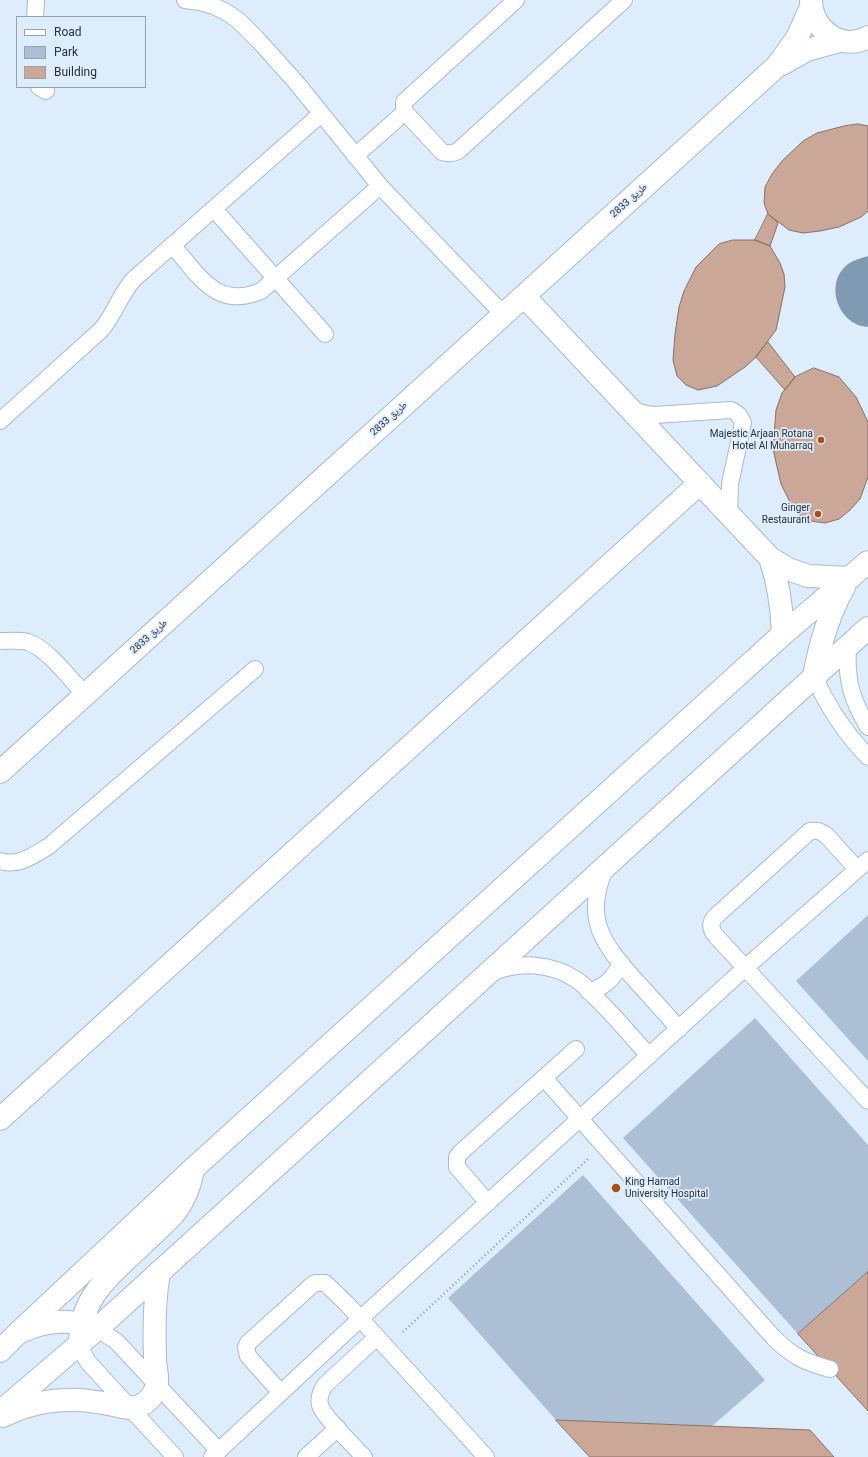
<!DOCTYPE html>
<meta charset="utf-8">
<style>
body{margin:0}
#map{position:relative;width:868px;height:1457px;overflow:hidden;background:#deedfc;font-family:Roboto,sans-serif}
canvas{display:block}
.legend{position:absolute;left:16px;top:16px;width:130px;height:72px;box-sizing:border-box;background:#deedfc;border:1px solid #96a2ae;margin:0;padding:5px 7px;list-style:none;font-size:12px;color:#2a3139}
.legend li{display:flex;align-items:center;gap:8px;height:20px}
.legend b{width:20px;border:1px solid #96a2ae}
</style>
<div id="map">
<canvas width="868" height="1457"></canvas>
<ul class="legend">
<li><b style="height:5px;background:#fff"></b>Road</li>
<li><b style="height:11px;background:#acbfd4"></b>Park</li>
<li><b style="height:11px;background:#cba798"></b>Building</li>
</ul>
</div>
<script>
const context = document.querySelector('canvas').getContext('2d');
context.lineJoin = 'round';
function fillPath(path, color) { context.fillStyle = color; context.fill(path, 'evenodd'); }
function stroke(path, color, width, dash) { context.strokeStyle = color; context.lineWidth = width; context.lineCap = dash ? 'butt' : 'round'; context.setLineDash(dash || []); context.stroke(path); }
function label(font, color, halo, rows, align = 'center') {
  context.font = font + ' Roboto,"Noto Naskh Arabic",sans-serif'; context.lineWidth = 3.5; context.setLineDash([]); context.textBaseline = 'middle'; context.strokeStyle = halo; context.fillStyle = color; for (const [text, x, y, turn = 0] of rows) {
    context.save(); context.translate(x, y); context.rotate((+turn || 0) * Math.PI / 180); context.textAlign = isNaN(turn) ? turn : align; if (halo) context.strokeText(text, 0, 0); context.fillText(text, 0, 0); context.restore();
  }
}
const green = new Path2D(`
 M868 915V1061L796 981Z
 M755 1018 868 1145V1272L798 1334 623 1138Z
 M583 1175 765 1380 712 1426 556 1420 448 1298Z`);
const water = new Path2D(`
 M868 256V327C864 326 859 326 856 324 834 313 827 280 848 264 854 260 861 258 868 256Z`);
const building = new Path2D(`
 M858 124 868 126V211L861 217 839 227 820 231 803 233 789 230 768 214 764 203 765 187 772 174 782 161 803 141 817 133 844 126Z
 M768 214 778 223 770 246 755 240Z
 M733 240H755L770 246 780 263 784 274 785 287 779 316 776 330 756 357 745 367 717 386 698 390 686 385 677 376 673 360 675 334 679 307 684 291 696 267 719 244Z
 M768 342 795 377 785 390 756 357Z
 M814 368 839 377 856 397 868 422V477L860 499 850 510 839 519 825 523 810 521 795 512 781 484 773 449 776 410 782 393 795 377Z
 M868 1272V1411L798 1334Z
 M556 1420 810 1430 834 1457H590Z`);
const path = new Path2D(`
 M403 1332 588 1159`);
const lane = new Path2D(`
 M185 0 200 2 214 6 226 12 238 20 258 40 295 81 380 186 504 315
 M516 0 404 102V107L405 112 442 152C448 154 452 154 458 151L624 0
 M35 17 36 0
 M39 87 46 91
 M355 156 405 112
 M214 209 325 334
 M172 245C199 275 216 310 261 291L380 186
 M631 410 646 414 654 415 731 410C738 413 740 416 743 423L730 484 729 515
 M0 421 101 330C115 314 120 294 134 279L321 114
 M0 641C9 641 19 640 28 642 47 648 71 680 85 695
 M848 647C846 680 851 698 868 727
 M814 676C828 708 844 732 868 757
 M0 861C18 867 34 855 49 846L255 669
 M605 869C583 919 603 944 636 981 651 997 665 1013 679 1029
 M857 869 827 836C821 831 817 830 810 831L716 916C710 922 710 928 715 935L868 1101
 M491 973C520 961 551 963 577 980 583 984 589 991 595 997 614 1015 631 1036 649 1056
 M589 992C606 986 614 978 621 963
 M544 1078 773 1337C792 1356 804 1362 830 1369
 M488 1203 457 1167V1157L460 1153 576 1049
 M97 1329 116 1341 219 1451
 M80 1343 83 1353 88 1362 175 1457
 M281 1393 248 1356 246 1347 248 1343 311 1286 315 1283H325L347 1304 486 1457
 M212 1457 360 1319 745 968 868 860
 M306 1457 338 1428
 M364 1457C355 1447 322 1415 320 1405 318 1397 321 1391 325 1385L377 1337`);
const street = new Path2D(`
 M811 0C811 29 841 52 868 37
 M782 64 807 50 840 41
 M524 296 770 558 788 569 808 576 850 578
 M770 558C779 584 782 608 783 634
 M0 772 777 66 797 38 811 7
 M0 1119 700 483`);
const secondary = new Path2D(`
 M814 676C820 644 828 615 844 587
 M23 1331C46 1320 71 1319 95 1328
 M80 1343C80 1303 102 1282 130 1256 144 1243 158 1230 172 1216 184 1202 190 1187 193 1169
 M0 1351 17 1334 193 1169 783 634 868 562
 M0 1412 97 1329 868 628
 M3 1416C23 1406 48 1400 70 1400 81 1399 93 1402 103 1403 115 1404 127 1411 139 1406 148 1403 156 1393 157 1383 158 1375 155 1367 155 1359 154 1330 154 1300 159 1272`);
const markers = [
 [821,440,4,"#af4b17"],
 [818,514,4,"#af4b17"],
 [616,1188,5,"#af4b17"]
];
const streetNames = [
 ["طريق 2833",629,201,-42],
 ["طريق 2833",389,419,-42],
 ["طريق 2833",149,637,-42]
];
const poiNames = [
 ["Majestic Arjaan Rotana",813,434],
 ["Hotel Al Muharraq",813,446],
 ["Ginger",810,508],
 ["Restaurant",810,520],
 ["King Hamad",625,1182,"left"],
 ["University Hospital",625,1194,"left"]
];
fillPath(green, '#acbfd4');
fillPath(water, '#819ab3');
fillPath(building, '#cba798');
stroke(building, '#867066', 1);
stroke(lane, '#a9bbcd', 18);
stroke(street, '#a9bbcd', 24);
stroke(secondary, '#a9bbcd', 24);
stroke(path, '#8f9ba7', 2.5, [1, 3]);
stroke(lane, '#fff', 16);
stroke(street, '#fff', 22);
stroke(secondary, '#fff', 22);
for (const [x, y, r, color] of markers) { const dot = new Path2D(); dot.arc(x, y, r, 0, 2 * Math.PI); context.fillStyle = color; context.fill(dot); stroke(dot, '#deedfc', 1.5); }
label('10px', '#2a3139', '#deedfc', streetNames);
label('10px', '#2a3139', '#deedfc', poiNames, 'right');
</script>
